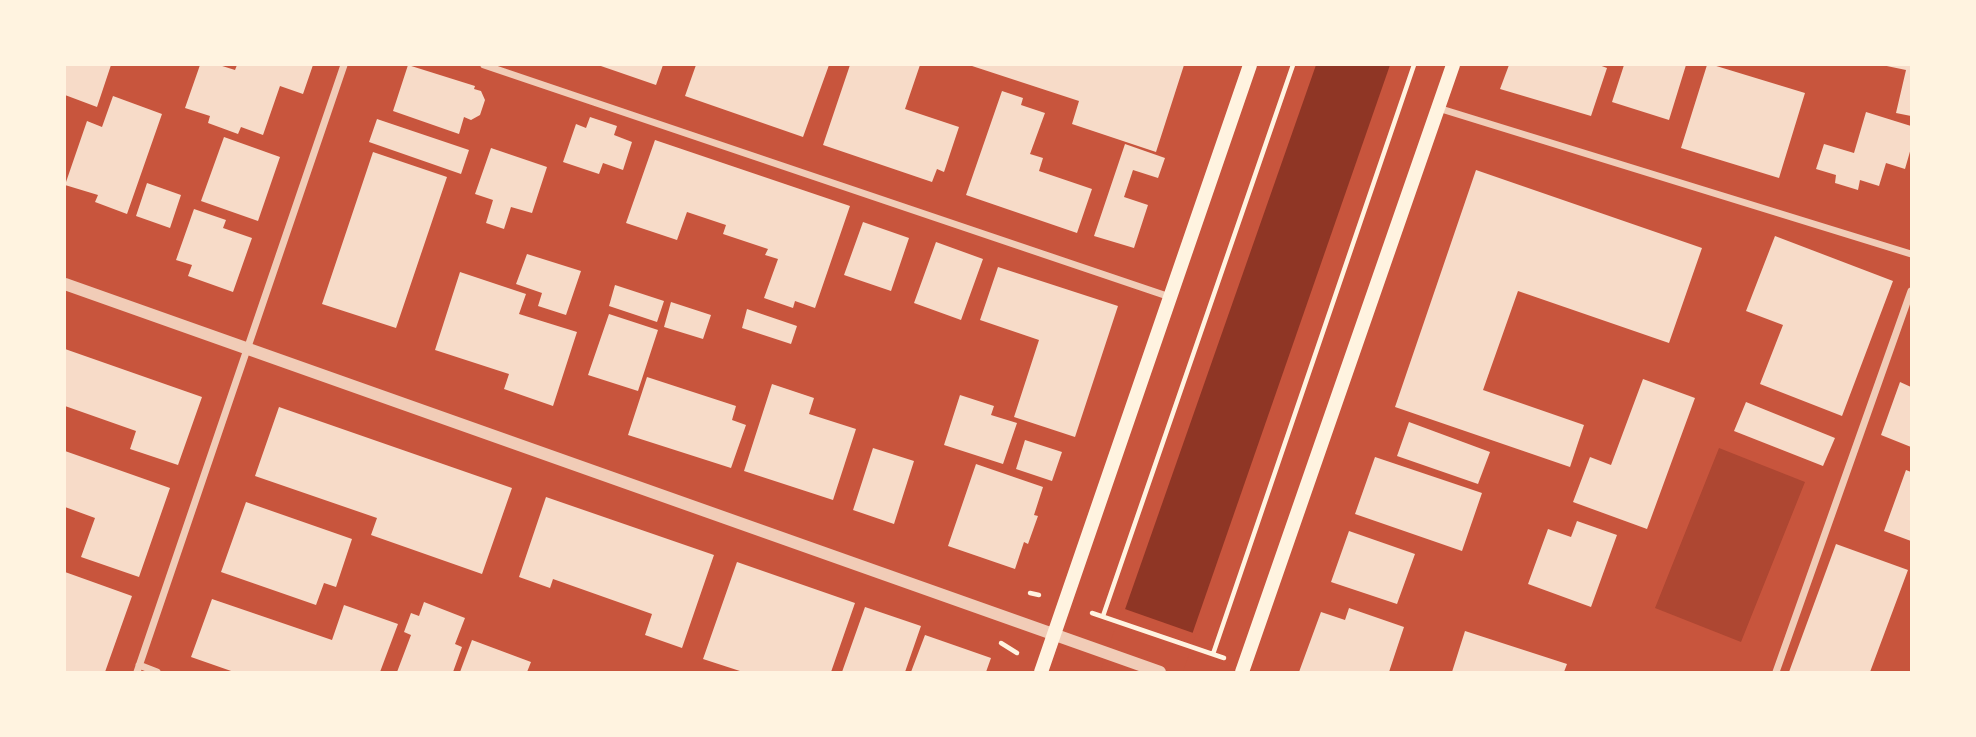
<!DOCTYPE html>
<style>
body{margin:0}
#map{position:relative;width:1976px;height:737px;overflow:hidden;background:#c8553d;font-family:"Exo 2",sans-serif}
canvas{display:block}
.frame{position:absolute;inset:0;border:66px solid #fff3e0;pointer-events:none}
</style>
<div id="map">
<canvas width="1976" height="737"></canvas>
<div class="frame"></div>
</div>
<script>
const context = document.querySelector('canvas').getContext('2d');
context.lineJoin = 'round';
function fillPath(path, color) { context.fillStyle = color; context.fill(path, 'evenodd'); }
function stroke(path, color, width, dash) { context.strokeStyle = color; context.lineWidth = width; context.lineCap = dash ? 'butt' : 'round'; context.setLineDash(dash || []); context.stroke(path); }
const green = new Path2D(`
 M1719 448 1805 482 1741 642 1655 608Z`);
const water = new Path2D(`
 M1316 65H1390L1179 672H1103Z`);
const pier = new Path2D(`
 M1122 608 1196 634 1183 672H1100Z`);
const building = new Path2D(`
 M65 65H111L97 107 65 95Z
 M200 65H219L235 70 237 65H313L303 94 280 86 263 135 241 127 238 134 208 123 210 116 185 108Z
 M408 65 475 86 474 89 481 91 485 100 480 115 471 120 464 117 459 134 393 111Z
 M598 65H663L656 85Z
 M696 65H829L803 137 685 96Z
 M850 65H920L905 109 959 127 944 172 937 169 932 182 823 145Z
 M969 65H1184L1156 152 1072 124 1079 101Z
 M1509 65H1599L1607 68 1591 116 1500 89Z
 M1624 65H1686L1669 120 1612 102Z
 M1707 65H1713L1805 93 1779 178 1681 148Z
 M1882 65H1911V116L1896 113 1906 70Z
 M1002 91 1023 98 1021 105 1045 113 1030 154 1043 158 1039 171 1092 189 1077 233 966 195Z
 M113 96 162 114 127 214 95 202 98 195 65 185 87 121 102 127Z
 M1866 112 1911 126V148L1905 169 1886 163 1879 186 1860 180 1858 190 1835 183 1836 175 1816 169 1824 144 1854 153Z
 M590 117 617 126 614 135 632 142 623 170 603 163 599 174 563 162 576 124 586 128Z
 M377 119 469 150 461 174 369 142Z
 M224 137 280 157 258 221 201 201Z
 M655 140 850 206 815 308 795 301 793 308 764 298 778 259 765 255 768 249 723 234 726 225 687 212 677 240 626 223Z
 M1125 144 1165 158 1158 178 1133 170 1124 197 1148 205 1134 248 1094 236Z
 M491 148 547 167 532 213 511 207 504 229 486 223 493 200 475 194Z
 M373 152 447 177 396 328 322 304Z
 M1476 170 1702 248 1669 343 1518 291 1483 390 1584 425 1570 467 1395 407Z
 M147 183 181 195 170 228 136 216Z
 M194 209 226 220 223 228 252 238 233 292 188 276 192 265 176 260Z
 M863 222 909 238 891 291 844 275Z
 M1775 236 1893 281 1842 416 1760 384 1783 325 1746 311Z
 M936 242 983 259 961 320 914 303Z
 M527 254 581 271 566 315 538 306 542 293 516 284Z
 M998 267 1118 306 1075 437 1014 417 1039 340 980 320Z
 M460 272 526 294 519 314 577 332 553 406 504 389 509 374 435 350Z
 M615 285 664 301 657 322 609 306Z
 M671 302 711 315 703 339 664 327Z
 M747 309 797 326 791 344 742 328Z
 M609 314 658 330 638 391 588 375Z
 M65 349 202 397 178 465 130 449 136 431 65 406Z
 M647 377 736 406 732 420 746 425 731 468 628 435Z
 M1643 379 1695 398 1647 529 1573 502 1590 457 1611 465Z
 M1900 382 1911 387V447L1881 435Z
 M772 384 814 398 809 414 856 429 833 500 744 471Z
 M960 395 994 406 991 415 1017 423 1003 464 944 445Z
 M1746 402 1835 438 1823 466 1734 431Z
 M279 407 512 488 482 574 371 535 377 518 255 476Z
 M1409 422 1490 452 1478 484 1397 456Z
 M1025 440 1062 452 1052 481 1016 469Z
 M873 448 914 461 894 524 853 510Z
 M65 451 170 488 139 577 81 557 95 518 65 507Z
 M1375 457 1482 493 1462 551 1355 514Z
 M976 464 1043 487 1034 515 1038 516 1028 544 1024 542 1015 569 948 546Z
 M1906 470 1911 472V541L1884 531Z
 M546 497 714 555 682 648 645 635 652 614 553 579 550 588 519 577Z
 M246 502 352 539 336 587 324 583 316 605 221 572Z
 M1577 521 1617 535 1591 607 1528 584 1548 529 1571 537Z
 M1349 531 1415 554 1397 604 1331 582Z
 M1836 544 1908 570 1870 672H1789Z
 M737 562 855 603 831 672H743L703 659Z
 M65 572 132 596 105 672H65Z
 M212 599 332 640 344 605 398 624 380 672H234L191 657Z
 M424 602 465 618 455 644 462 647 453 672H397L411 635 404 632 411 613 419 616Z
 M865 607 921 626 905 672H842Z
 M1349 608 1404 627 1389 672H1299L1321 612 1345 620Z
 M1465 631 1567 664 1564 672H1452Z
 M925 635 991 658 986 672H911Z
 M472 640 531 662 527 672H460Z`);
const path = new Path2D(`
 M1030 593 1039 595
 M1092 613 1224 658
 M1103 616 1293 65
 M1001 643 1017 653
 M1213 654 1414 65`);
const minor = new Path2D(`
 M484 65 1170 297
 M1438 108 1911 254
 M139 665 157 672
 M137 672 344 65
 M1776 672 1911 291`);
const tertiary = new Path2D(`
 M65 284 1160 672`);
const secondary = new Path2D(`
 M1041 672 1250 65
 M1242 672 1453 65`);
fillPath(green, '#ae4732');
fillPath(water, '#8f3625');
fillPath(pier, '#c8553d');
fillPath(building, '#f7dbc8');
stroke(path, '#fff3e0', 4.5);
stroke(minor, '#f1ccb7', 7);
stroke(tertiary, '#f1ccb7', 12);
stroke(secondary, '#fff3e0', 14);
</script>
